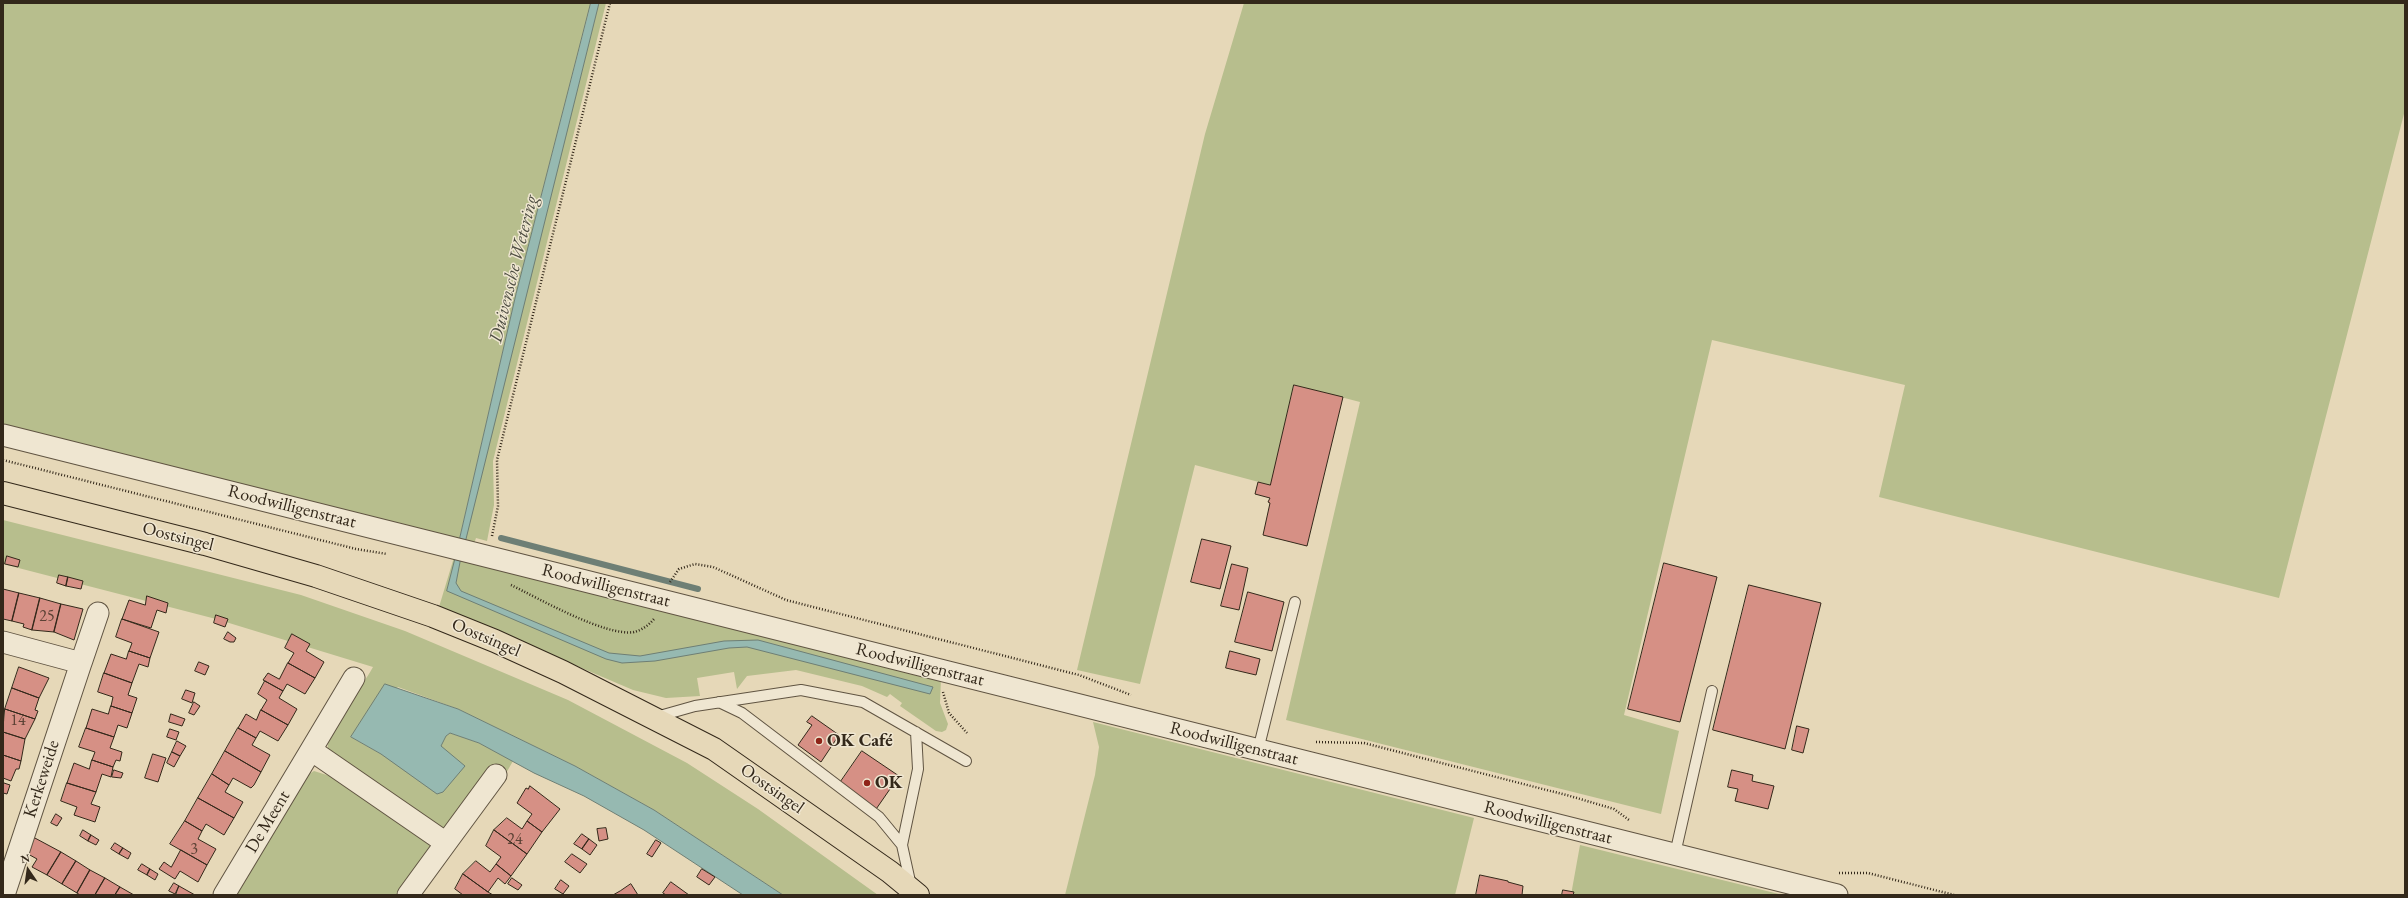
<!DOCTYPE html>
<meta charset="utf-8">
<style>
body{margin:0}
#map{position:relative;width:2408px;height:898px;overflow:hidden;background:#e6d8b8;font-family:"EB Garamond",serif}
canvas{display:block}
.frame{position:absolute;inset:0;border:4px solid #33281a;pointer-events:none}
.north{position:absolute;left:8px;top:850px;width:40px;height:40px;-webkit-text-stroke:3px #efe6d1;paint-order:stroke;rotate:347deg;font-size:11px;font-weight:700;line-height:16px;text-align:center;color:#33281a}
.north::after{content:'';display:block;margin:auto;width:14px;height:18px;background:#33281a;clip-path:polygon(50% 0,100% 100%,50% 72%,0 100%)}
</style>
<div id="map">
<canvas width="2408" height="898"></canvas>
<div class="frame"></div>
<div class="north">N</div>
</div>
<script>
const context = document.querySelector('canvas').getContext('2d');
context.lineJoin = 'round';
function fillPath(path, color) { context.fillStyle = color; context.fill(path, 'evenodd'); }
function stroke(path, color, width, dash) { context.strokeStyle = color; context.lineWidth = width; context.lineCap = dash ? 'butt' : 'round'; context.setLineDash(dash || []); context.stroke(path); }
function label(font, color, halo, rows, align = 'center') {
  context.font = font + ' "EB Garamond",serif'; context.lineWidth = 3; context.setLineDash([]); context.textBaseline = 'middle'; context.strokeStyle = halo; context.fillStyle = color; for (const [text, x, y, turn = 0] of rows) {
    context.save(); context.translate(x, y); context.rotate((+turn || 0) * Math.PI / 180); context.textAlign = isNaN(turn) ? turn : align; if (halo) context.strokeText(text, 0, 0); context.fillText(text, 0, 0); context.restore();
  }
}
const green = new Path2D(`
 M3 3H591L516 294 459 541 462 542 599 3H606L493 461 494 505 487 541 476 538 473 547 3 425Z
 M1244 3H2405V110L2279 598 1879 497 1905 385 1712 340 1624 715 1679 731 1661 814 1286 720 1360 402 1294 385 1270 485 1195 465 1140 684 1077 670 1205 134Z
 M3 520 301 595 405 631 568 700 687 763 758 809 878 895H783L654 810 575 766 458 709 398 687 351 737 381 754 440 746 446 736 450 733 479 743 513 761 505 775 489 767 441 833 328 754C324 725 360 692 373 667L216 619 3 564Z
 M455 554 941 679 940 703 948 724 946 730 942 732 936 731 900 706 902 703 890 694 887 697 862 686 796 670 747 676 737 689 734 672 697 678 700 696 666 698 633 690 439 607Z
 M1093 722 1474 818 1455 895H1065L1095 775 1099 747Z
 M314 771 333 777 404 821 430 845V850L398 895H237L306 776Z
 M1580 845 1783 895H1571Z`);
const water = new Path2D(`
 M591 3H599L465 543 459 541 516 294Z
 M456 556 461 557 456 583 461 591 609 653 640 656 724 641 758 640 933 687 930 694 747 647 729 648 655 661 622 663 606 659 447 591Z
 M385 684 458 709 575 766 654 810 783 895H743L644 830 584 796 534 773 479 743 450 733 446 736 441 746 465 766 443 792 437 794 381 754 351 737Z`);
const stream = new Path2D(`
 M501 538 698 589`);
const building = new Path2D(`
 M1294 385 1343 397 1307 546 1263 535 1270 503 1268 502 1270 498 1255 494 1258 482 1270 485Z
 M1202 539 1231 546 1220 589 1191 582Z
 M7 556 20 560 18 567 5 564Z
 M1664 563 1717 577 1680 722 1628 709Z
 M1232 564 1248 568 1239 610 1221 606Z
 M59 575 68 577 66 586 57 583Z
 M68 577 83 581 81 589 66 586Z
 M1749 585 1821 603 1785 749 1713 730Z
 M3 589 19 593 12 621 3 619Z
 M1248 592 1284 602 1272 651 1235 642Z
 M19 593 40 598 32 630 23 627 24 624 12 621Z
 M147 596 168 603 166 613 157 610 151 628 122 619 129 600 145 605Z
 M40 598 61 604 54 632 32 630Z
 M61 604 83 609 74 640 54 632Z
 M216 615 228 619 225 627 214 623Z
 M122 619 159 632 150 658 129 651 132 643 116 637Z
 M228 632 236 638 234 642H230L224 639Z
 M292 634 310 644 306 651 324 662 315 678 288 663 294 653 285 648Z
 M129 651 150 658 148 667 139 664 132 683 104 673 111 654 126 659Z
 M1230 651 1260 659 1256 675 1226 668Z
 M199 662 209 666 205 675 195 671Z
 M288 663 315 678 305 694 287 684 283 691 263 680 268 673 279 679Z
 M19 667 49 678 39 698 12 688Z
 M104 673 132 683 128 695 137 698 132 713 111 706 113 697 98 692Z
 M265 681 283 691 279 698 297 709 288 725 261 710 267 700 258 694Z
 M12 688 39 698 35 710 38 711 35 719 5 709Z
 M186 690 195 693 192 703 182 699Z
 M194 702 200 706 194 715 189 713Z
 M111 706 132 713 127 728 118 725 114 737 86 728 92 709 108 714Z
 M5 709 35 719 25 739 3 732Z
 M261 710 288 725 278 741 260 731 256 738 238 728 246 714 256 720Z
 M171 714 185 719 182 726 169 722Z
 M812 716 839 735 821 762 798 745 812 725 807 722Z
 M1797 726 1809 729 1803 753 1792 750Z
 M86 728 114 737 110 748 122 752 120 761 116 760 113 767 92 760 95 752 79 747Z
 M238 728 256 738 252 745 270 755 261 772 225 751Z
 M170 729 179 732 176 740 167 737Z
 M3 732 25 739 21 761 3 755Z
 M177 741 186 746 180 756 172 752Z
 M225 751 261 772 254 785 251 788 233 778 229 785 212 774Z
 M862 751 899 776 872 815 835 790Z
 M172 752 180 756 174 767 167 763Z
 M153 754 166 758 158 782 145 778Z
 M3 755 21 761 19 769H16L11 781 3 778Z
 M92 760 113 767 111 777 102 774 96 792 67 783 74 763 89 769Z
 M114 770 123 773 121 778 112 777Z
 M1732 770 1753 775 1752 781 1774 786 1768 809 1735 801 1738 789 1728 787Z
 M212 774 229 785 225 792 243 802 234 818 198 798Z
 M4 783 10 785 7 794 3 793Z
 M67 783 96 792 91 804 100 807 95 822 74 815 77 807 61 801Z
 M530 786 560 809 542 832 527 821 532 814 517 803 526 788 528 789Z
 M198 798 234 818 224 835 206 824 202 831 185 821Z
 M56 814 62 818 57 826 51 823Z
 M507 818 522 829 527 821 542 832 527 854 494 830Z
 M185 821 202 831 198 839 216 849 207 865 170 844Z
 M606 828 608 839 599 841 597 829Z
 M83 830 91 835 88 841 80 836Z
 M494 830 527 854 511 876 496 864 501 857 486 846Z
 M582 834 589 839 582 849 574 844Z
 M91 835 99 840 96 845 88 841Z
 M33 837 61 852 47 875 32 867 37 859 28 854Z
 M589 839 597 845 590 855 582 849Z
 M656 840 661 843 652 857 647 854Z
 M115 843 123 848 119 854 111 849Z
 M123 848 131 853 128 859 119 854Z
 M181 850 207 865 198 882 180 871 175 879 159 869 164 862 171 867Z
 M61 852 76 861 62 884 47 875Z
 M572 854 587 864 580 873 565 862Z
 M76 861 90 870 77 893 62 884Z
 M476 861 490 872 496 864 511 876 505 884 498 878 488 892 463 874Z
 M142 864 150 869 147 875 138 870Z
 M150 869 158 874 155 880 147 875Z
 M702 869 715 877 709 885 697 877Z
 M90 870 105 878 95 895H80L77 893Z
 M463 874 488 892 493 895H463L455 889Z
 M1480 875 1508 881V882L1523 886 1522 895H1476Z
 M105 878 120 887 115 895H95Z
 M512 878 522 885 518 890 508 884Z
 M561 880 569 886 563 894 555 889Z
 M671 882 689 895H666L663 893Z
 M174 883 179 886 175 894 169 891Z
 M631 884 638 895H613L620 891Z
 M179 886 195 895H176Z
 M120 887 134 895H115Z
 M1563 890 1574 892 1573 895H1562Z`);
const path = new Path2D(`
 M3 460 356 549 387 554
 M492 536 498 506 497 460 610 3
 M670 582 679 569 695 564 713 567 786 600 1079 675 1131 695
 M511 585C538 598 606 637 634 632 642 630 649 625 654 619
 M943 692 949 713 967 733
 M1316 742 1364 743 1570 796 1614 809 1629 820
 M1839 873H1868L1954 895`);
const lane = new Path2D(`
 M719 702 742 713 879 817 902 845
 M656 717 695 706 801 690 863 702 966 761
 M1258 750 1295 602
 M1675 854 1712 691
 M911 886 902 845 918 769 916 732`);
const street = new Path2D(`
 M3 435 1837 895
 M3 642 81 663 4 895
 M81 663 98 613
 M311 750 354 678
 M446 843 496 775
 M224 895 311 750 446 843 408 895`);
const primary = new Path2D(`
 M3 493 205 544 316 576 433 616 495 641 563 672 714 749 890 872 918 895`);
const markers = [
 [819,741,4,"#8f2418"],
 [867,783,4,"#8f2418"]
];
const numberNames = [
 ["25",47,617],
 ["14",18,721],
 ["24",515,840],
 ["3",194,850]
];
const streetNames = [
 ["Roodwilligenstraat",292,507,14],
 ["Oostsingel",178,537,14],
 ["Roodwilligenstraat",606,586,14],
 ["Oostsingel",486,638,23],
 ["Roodwilligenstraat",920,665,14],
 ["Roodwilligenstraat",1234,744,14],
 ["Kerkeweide",42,779,-72],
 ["Oostsingel",772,789,35],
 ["De Meent",268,822,-59],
 ["Roodwilligenstraat",1548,823,14]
];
const poiNames = [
 ["OK Café",827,741],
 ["OK",875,783]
];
const waterNames = [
 ["Duivensche Wetering",514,269,-76]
];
fillPath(green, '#b7be8d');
fillPath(water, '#96b9b1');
stroke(water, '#6e7f75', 1);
stroke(stream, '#6e7f75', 6);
fillPath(building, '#d69085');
stroke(building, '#33281a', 1);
stroke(lane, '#605442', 12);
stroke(street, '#605442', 23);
stroke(primary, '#33281a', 24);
stroke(path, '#33281a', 2.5, [1, 2]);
stroke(lane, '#efe6d1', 10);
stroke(street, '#efe6d1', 21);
stroke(primary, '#e6d8b8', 22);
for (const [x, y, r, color] of markers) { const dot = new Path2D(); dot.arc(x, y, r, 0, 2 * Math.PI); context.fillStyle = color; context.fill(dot); stroke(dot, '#efe6d1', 1.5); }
label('16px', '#5c4235', null, numberNames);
label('18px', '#33281a', '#efe6d1', streetNames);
label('bold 18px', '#33281a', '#efe6d1', poiNames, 'left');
label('italic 19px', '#4c4c40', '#efe6d1', waterNames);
</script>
